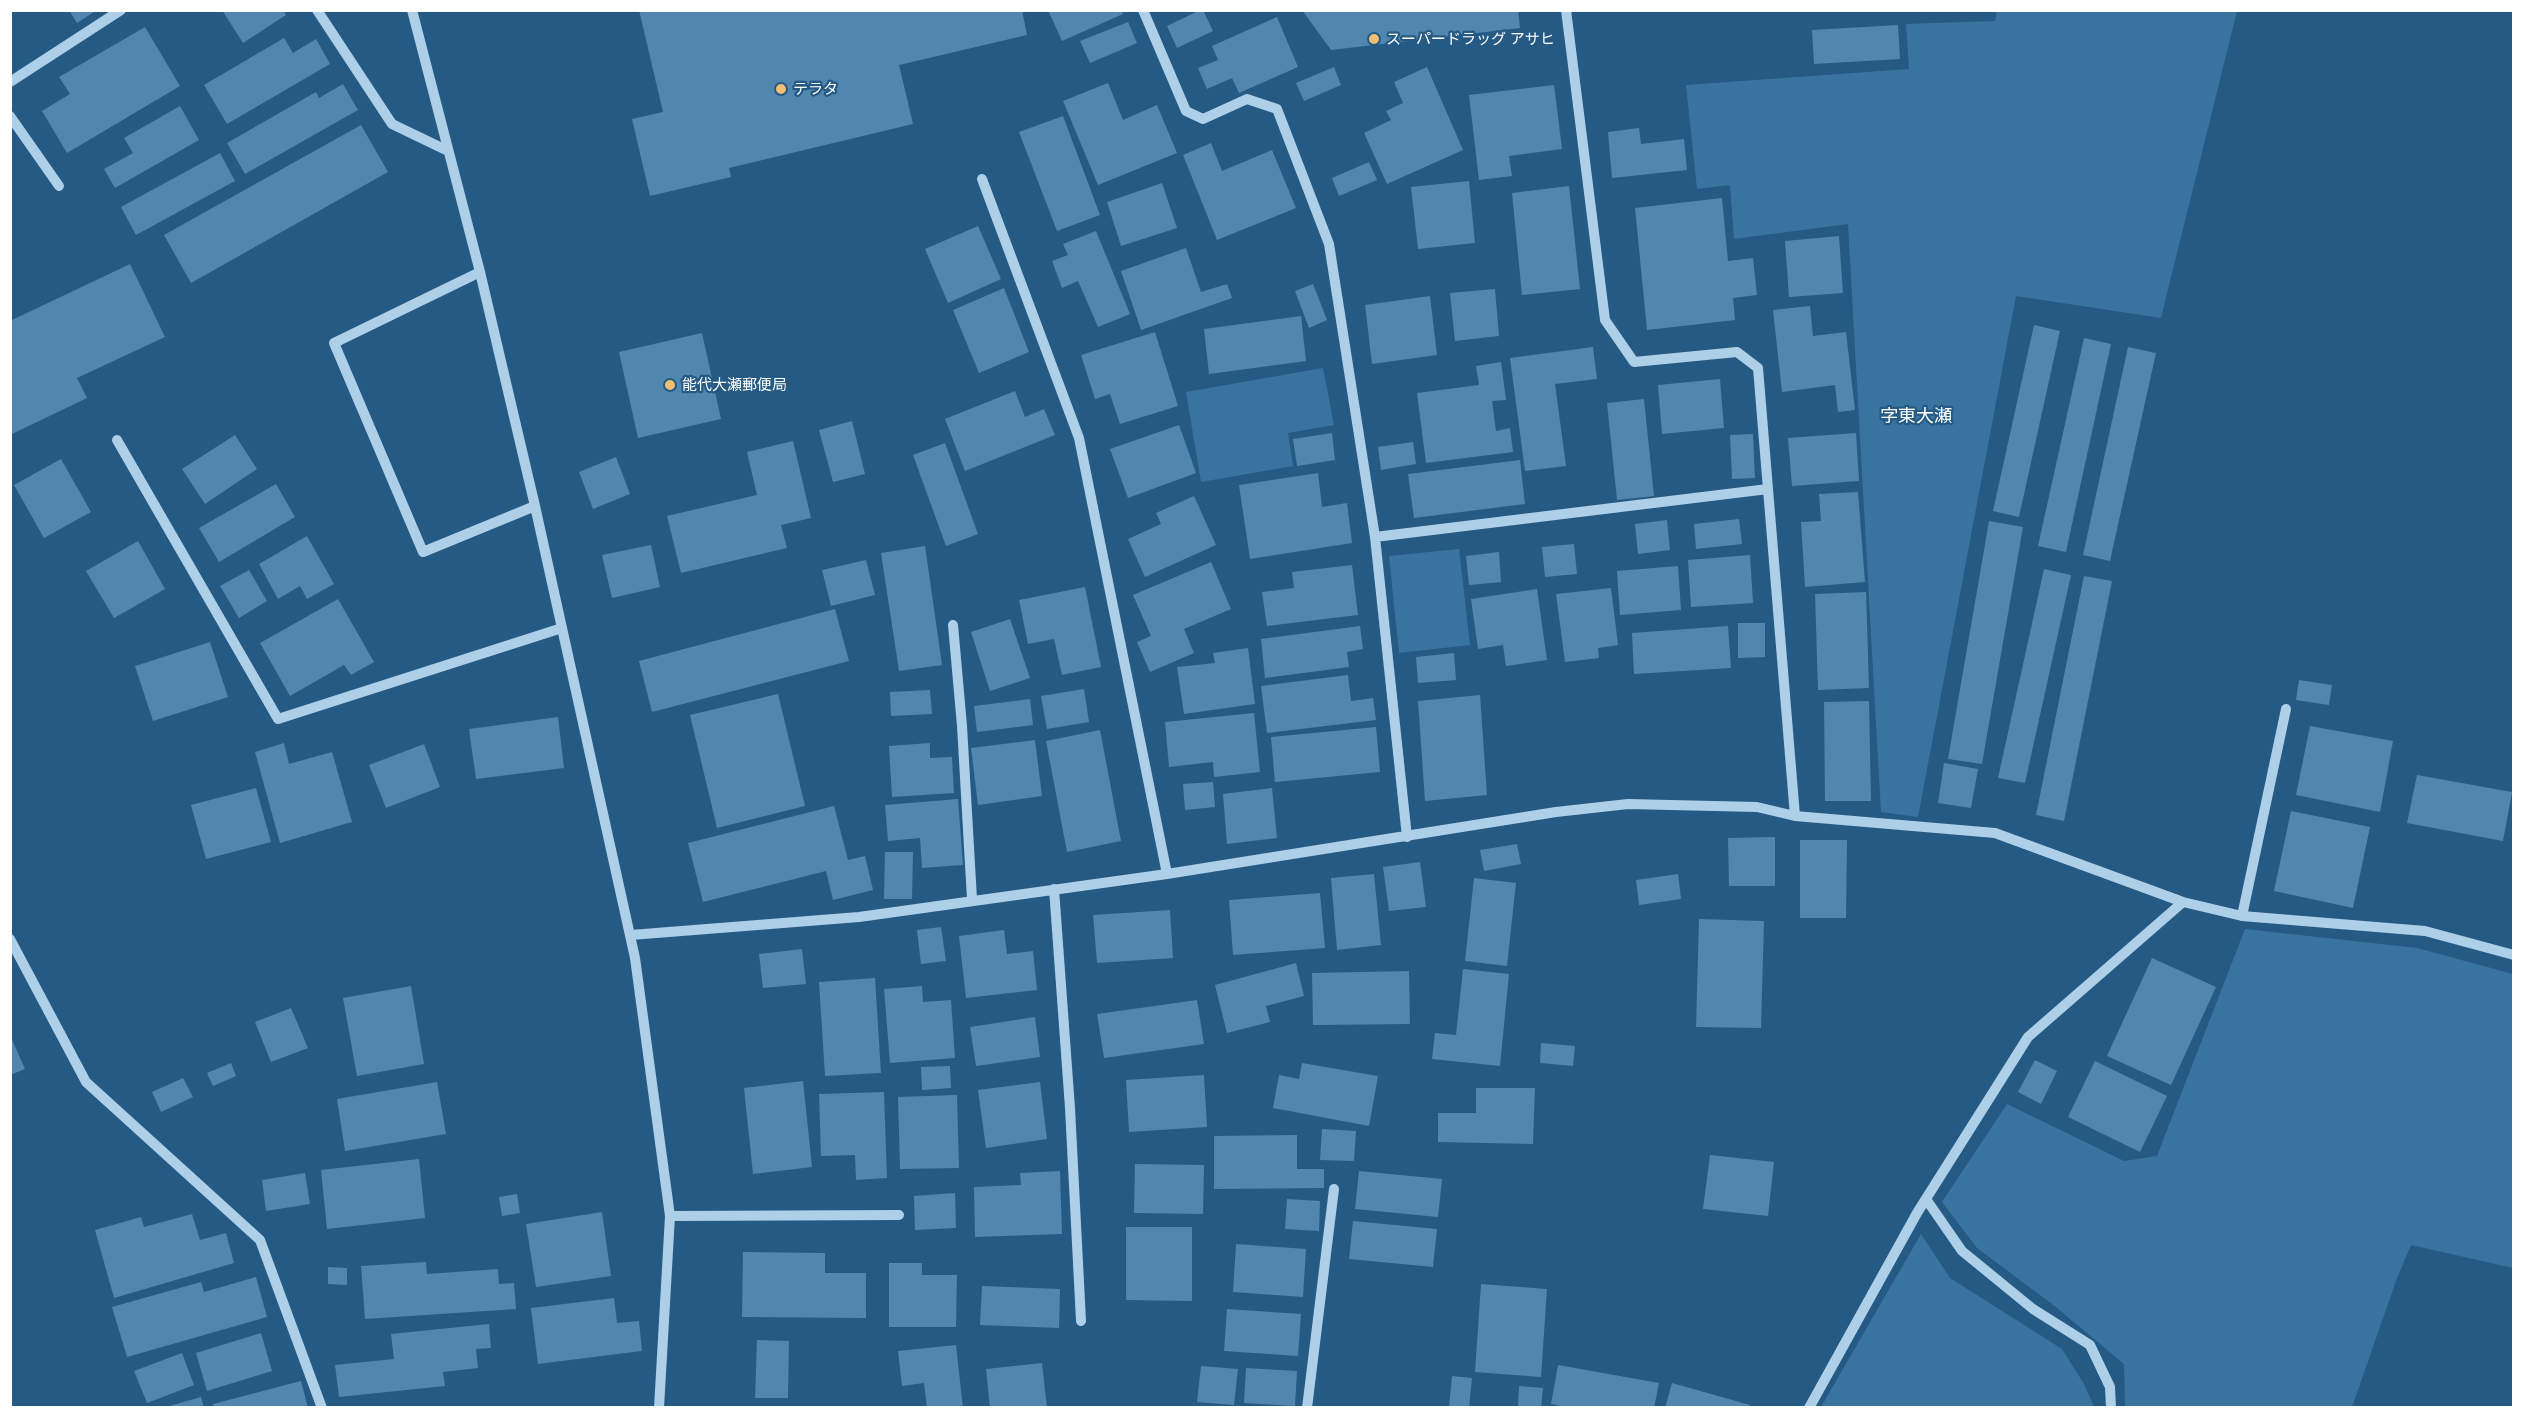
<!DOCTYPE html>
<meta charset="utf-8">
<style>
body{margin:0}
#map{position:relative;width:2524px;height:1418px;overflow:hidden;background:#255a84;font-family:Lato,sans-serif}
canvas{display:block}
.frame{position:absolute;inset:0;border:12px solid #fff;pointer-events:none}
</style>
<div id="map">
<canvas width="2524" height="1418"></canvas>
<div class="frame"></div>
</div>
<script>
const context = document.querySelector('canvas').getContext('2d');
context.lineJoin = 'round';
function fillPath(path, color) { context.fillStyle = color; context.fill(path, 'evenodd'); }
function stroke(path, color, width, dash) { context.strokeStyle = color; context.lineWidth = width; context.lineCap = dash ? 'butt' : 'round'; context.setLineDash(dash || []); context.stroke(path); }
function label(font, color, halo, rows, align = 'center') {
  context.font = font + ' Lato,"Noto Sans JP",sans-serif'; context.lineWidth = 4.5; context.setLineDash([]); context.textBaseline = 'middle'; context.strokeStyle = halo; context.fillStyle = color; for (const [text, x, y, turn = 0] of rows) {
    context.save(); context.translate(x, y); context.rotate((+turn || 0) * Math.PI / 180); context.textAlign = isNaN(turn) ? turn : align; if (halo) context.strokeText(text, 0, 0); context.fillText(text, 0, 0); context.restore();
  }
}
const green = new Path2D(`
 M1997 11H2237L2161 318 2016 296 1918 817 1881 812 1848 224 1734 239 1730 185 1697 189 1686 85 1909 69 1906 24 1995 21Z
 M1323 368 1334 425 1288 433 1293 466 1201 482 1186 392Z
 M1459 549 1470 645 1399 653 1389 556Z
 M2245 929 2417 948 2513 974V1268L2411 1245 2397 1278 2352 1407H2125L2124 1364 2056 1307 1977 1248 1942 1202 2007 1104 2124 1161 2157 1156Z
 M1921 1234 1950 1278 2062 1349 2084 1384 2094 1407H1821Z`);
const building = new Path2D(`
 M69 10H97L77 23Z
 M222 10H283L286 15 243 43Z
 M639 10H1022L1027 35 899 65 913 124 729 168 731 177 650 196 632 119 663 112Z
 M1048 10H1121L1123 14 1062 41Z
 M1200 10H1203L1213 31 1177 48 1167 26Z
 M1302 10H1518L1520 28 1331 50Z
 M1277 17 1298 67 1239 93 1232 78 1207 89 1198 68 1218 60 1212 46Z
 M1128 22 1137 43 1090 63 1080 41Z
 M1898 25 1900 59 1814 64 1812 30Z
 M145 27 180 86 67 153 42 111 70 94 59 77Z
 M284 38 293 53 316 39 330 64 227 124 204 85Z
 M1334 67 1341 85 1304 101 1296 83Z
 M1427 67 1463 150 1387 184 1364 133 1391 120 1386 111 1403 103 1394 82Z
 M1108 83 1123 120 1157 105 1177 153 1098 185 1063 101Z
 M343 84 358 110 245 174 227 143 316 92 319 98Z
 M1554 85 1562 149 1509 156 1512 176 1479 180 1469 95Z
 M180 106 199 140 115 188 104 169 133 153 124 138Z
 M1063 116 1100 215 1057 231 1019 132Z
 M361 125 388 172 191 283 164 235Z
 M1639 128 1641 144 1684 139 1687 170 1612 178 1608 132Z
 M1211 143 1222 171 1272 150 1296 208 1217 240 1183 155Z
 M220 153 235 181 136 235 121 207Z
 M1369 162 1377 180 1339 196 1332 178Z
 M1469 181 1475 243 1418 249 1411 187Z
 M1162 183 1177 228 1121 246 1107 202Z
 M1569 186 1580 289 1522 295 1512 193Z
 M1722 198 1728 261 1753 258 1757 295 1733 298 1735 320 1647 330 1635 208Z
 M978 226 1001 279 948 303 925 249Z
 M1096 231 1130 314 1098 327 1078 281 1062 288 1052 261 1068 255 1063 244Z
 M1839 236 1843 293 1789 297 1785 241Z
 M1186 248 1201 292 1227 284 1232 298 1141 330 1121 271Z
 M130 264 165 337 77 378 87 398 10 435V321Z
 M1313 284 1327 320 1309 328 1295 291Z
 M1004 288 1029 352 979 373 953 310Z
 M1495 289 1499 336 1455 341 1450 293Z
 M1430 296 1437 355 1372 364 1365 305Z
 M1810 306 1813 336 1846 332 1855 410 1838 412 1835 385 1782 392 1773 310Z
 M1301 316 1306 361 1209 374 1204 329Z
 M2034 325 2060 331 2019 517 1993 511Z
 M1155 332 1178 406 1120 424 1110 394 1095 399 1081 355Z
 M702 333 721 419 638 438 619 352Z
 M2084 338 2111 344 2066 552 2038 546Z
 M1593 347 1597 379 1555 384 1566 466 1525 471 1510 358Z
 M2128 347 2156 353 2110 561 2083 555Z
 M1501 362 1506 400 1492 401 1496 431 1510 428 1513 452 1426 463 1417 393 1479 385 1476 366Z
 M1720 379 1724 428 1662 434 1658 385Z
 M1015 391 1025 417 1044 409 1055 435 965 471 945 419Z
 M1644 399 1654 496 1617 500 1607 403Z
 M852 421 865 474 833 482 819 430Z
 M1179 425 1196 473 1128 498 1110 449Z
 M1332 433 1335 460 1297 466 1293 439Z
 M1856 433 1859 481 1792 486 1788 438Z
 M1753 434 1755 478 1732 479 1730 435Z
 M235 435 257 469 205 504 182 469Z
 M793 441 811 518 781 525 787 548 681 573 667 516 757 495 747 452Z
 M1413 442 1416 464 1381 470 1378 447Z
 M945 443 978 534 946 546 913 455Z
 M616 457 630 494 593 509 579 472Z
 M61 459 91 512 44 538 14 485Z
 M1520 460 1525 504 1414 518 1408 474Z
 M1318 473 1322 507 1347 503 1352 543 1250 559 1239 485Z
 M276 484 295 517 219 562 199 528Z
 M1858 492 1865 582 1805 587 1801 522 1821 521 1819 494Z
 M1194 496 1216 545 1145 577 1128 539 1161 524 1156 513Z
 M1739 519 1742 544 1696 549 1694 524Z
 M1667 520 1670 550 1638 554 1635 524Z
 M1989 521 2023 527 1982 764 1948 759Z
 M307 536 334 584 307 599 300 586 278 599 259 564Z
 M138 541 165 589 114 618 86 571Z
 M1574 544 1577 574 1545 577 1542 547Z
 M651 545 660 587 612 598 602 555Z
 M925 546 942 665 899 671 881 553Z
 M1499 552 1501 582 1469 585 1466 556Z
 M1750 555 1753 603 1691 607 1688 560Z
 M866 560 875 595 831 606 822 570Z
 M1211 562 1231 609 1184 629 1194 653 1150 672 1137 642 1151 636 1133 595Z
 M1352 565 1358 615 1267 626 1262 592 1294 588 1292 572Z
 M1678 566 1681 610 1620 615 1617 571Z
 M2044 569 2071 575 2025 783 1998 778Z
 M249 570 267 601 239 618 220 586Z
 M2084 576 2112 581 2064 821 2036 815Z
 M1085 587 1101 667 1062 675 1054 639 1028 644 1019 600Z
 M1611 588 1618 645 1598 648 1599 658 1565 662 1556 594Z
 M1537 589 1547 660 1506 666 1503 645 1478 649 1471 599Z
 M1866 592 1869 688 1818 690 1815 594Z
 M338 599 374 662 351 675 344 665 290 696 260 643Z
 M835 609 849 661 652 712 639 661Z
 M1010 619 1030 678 990 691 971 632Z
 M1738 623H1765V657L1738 658Z
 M1360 626 1363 649 1347 652 1349 667 1265 678 1261 639Z
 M1728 626 1731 668 1634 674 1632 633Z
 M210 642 228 697 153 721 135 666Z
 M1248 648 1255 704 1184 714 1177 667 1215 663 1213 653Z
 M1454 653 1456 680 1418 683 1416 657Z
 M1348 675 1351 701 1373 698 1376 720 1267 733 1261 686Z
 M2299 680 2332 685 2329 705 2296 700Z
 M1084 689 1089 722 1047 729 1041 696Z
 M930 690 932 714 891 716 890 692Z
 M778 694 805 806 717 828 690 715Z
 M1480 695 1487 795 1425 801 1418 701Z
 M1030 699 1033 725 977 732 974 706Z
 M1869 701 1871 801H1825L1824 702Z
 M1254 713 1260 772 1214 777 1213 762 1169 767 1165 722Z
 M558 717 564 768 476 779 469 729Z
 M2310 726 2393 741 2380 812 2296 795Z
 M1376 727 1380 772 1275 782 1271 737Z
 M1100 730 1121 841 1067 852 1046 741Z
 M1035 740 1042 796 978 805 971 748Z
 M284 743 289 764 332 752 352 822 280 843 255 752Z
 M930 743V758L952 757 954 793 892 797 889 746Z
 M424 744 440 787 386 808 369 765Z
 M1944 763 1978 769 1971 808 1938 803Z
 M2417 775 2512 792 2503 841 2407 823Z
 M1213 782 1215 807 1185 810 1183 784Z
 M256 788 271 842 206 859 191 805Z
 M1272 788 1277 838 1227 844 1223 794Z
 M958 799 963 865 922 868 920 838 888 841 885 805Z
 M834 806 848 860 865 856 873 890 833 900 826 871 703 902 688 843Z
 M2291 811 2370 827 2353 908 2274 891Z
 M1775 837V886H1729L1728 838Z
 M1800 840H1847L1846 918H1800Z
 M1517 844 1521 864 1484 871 1480 850Z
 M885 852H913L912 899H884Z
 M1420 862 1426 907 1389 911 1383 867Z
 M1374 874 1381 945 1337 950 1331 878Z
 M1678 874 1681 899 1639 905 1636 880Z
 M1474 878 1516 883 1507 966 1465 961Z
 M1320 893 1325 948 1233 955 1229 900Z
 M1170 910 1173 958 1097 963 1093 915Z
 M1699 919 1764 921 1761 1028 1696 1027Z
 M941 927 946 961 921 964 917 930Z
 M1004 930 1007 954 1033 951 1037 990 966 998 959 936Z
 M802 949 806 984 763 988 759 954Z
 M2152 958 2216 987 2171 1085 2107 1056Z
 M1296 963 1304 996 1266 1006 1270 1022 1227 1033 1215 985Z
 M1463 969 1509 974 1500 1066 1432 1059 1435 1033 1456 1035Z
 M1409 971 1410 1024 1313 1025 1312 973Z
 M875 978 881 1073 825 1076 819 982Z
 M411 986 424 1064 357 1076 343 998Z
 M922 986 923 1002 951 1000 955 1058 890 1063 884 989Z
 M1197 1000 1204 1044 1104 1058 1097 1014Z
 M291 1008 308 1048 271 1062 255 1022Z
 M1035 1017 1040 1057 976 1066 970 1027Z
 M10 1035 25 1069 10 1075Z
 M1541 1043 1575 1046 1573 1066 1540 1063Z
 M2035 1060 2057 1071 2041 1104 2018 1092Z
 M2095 1061 2167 1096 2140 1152 2068 1117Z
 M231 1063 236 1076 213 1086 207 1073Z
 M1302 1063 1378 1076 1369 1126 1273 1108 1279 1075 1299 1079Z
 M950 1066 951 1088 922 1090 921 1067Z
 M1204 1075 1207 1127 1129 1132 1126 1080Z
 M183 1078 193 1097 161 1112 152 1092Z
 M803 1081 812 1167 753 1174 744 1088Z
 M437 1082 446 1134 345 1151 337 1099Z
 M1040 1082 1047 1139 986 1148 978 1090Z
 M1476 1088H1535L1533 1144 1438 1142V1113H1476Z
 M884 1092 887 1178 856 1180 855 1155 821 1156 819 1094Z
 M957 1095 959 1168 900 1169 898 1097Z
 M1322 1129 1356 1131 1354 1161 1320 1160Z
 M1297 1135V1169H1324V1188L1214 1189V1136Z
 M1710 1155 1774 1162 1768 1216 1703 1209Z
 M419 1159 425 1218 327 1229 321 1170Z
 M1135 1164 1204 1165 1203 1214 1134 1213Z
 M1060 1171 1062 1234 975 1237 974 1187 1021 1185 1020 1173Z
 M1359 1171 1442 1179 1438 1217 1355 1209Z
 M305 1173 310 1204 266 1211 262 1180Z
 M955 1193 956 1228 915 1230 914 1196Z
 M517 1194 520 1213 502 1216 499 1197Z
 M1287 1199 1320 1201 1319 1231 1285 1229Z
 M602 1212 611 1276 536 1287 526 1224Z
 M192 1214 200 1240 226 1233 234 1263 114 1298 95 1230 141 1217 144 1227Z
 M1353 1221 1437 1229 1433 1267 1349 1259Z
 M1126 1227H1192V1301L1126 1300Z
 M1236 1244 1306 1249 1303 1297 1233 1292Z
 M743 1252 825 1253V1273H866V1318L742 1317Z
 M426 1262 427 1274 498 1269 499 1284 514 1283 516 1309 365 1319 361 1266Z
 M889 1263H922V1275H957L956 1327H889Z
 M328 1267 347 1268V1285L328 1284Z
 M256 1277 267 1317 127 1357 112 1307 201 1282 204 1292Z
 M1481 1284 1547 1289 1541 1377 1475 1372Z
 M982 1286 1060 1289 1059 1328 980 1325Z
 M614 1298 617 1323 639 1321 642 1351 538 1364 531 1308Z
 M1227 1309 1301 1314 1298 1356 1224 1351Z
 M489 1324 491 1348 476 1349 478 1368 443 1372 445 1386 339 1397 335 1365 394 1359 391 1334Z
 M261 1333 272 1371 207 1391 196 1353Z
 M757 1340 789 1341 788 1398H755Z
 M956 1345 963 1408H927L924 1383 902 1386 898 1351Z
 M182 1353 194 1385 147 1403 134 1371Z
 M1042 1363 1047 1408H990L986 1369Z
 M1558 1365 1659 1383 1654 1408H1571L1551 1404Z
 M1201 1366 1238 1369 1234 1405 1197 1402Z
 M1246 1368 1297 1371 1295 1406 1244 1403Z
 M1452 1376 1472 1378 1469 1408H1449Z
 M301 1381 308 1408H214L213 1404Z
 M1672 1383 1750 1405 1749 1408H1665Z
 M1519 1386 1543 1388 1541 1408H1518Z
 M201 1397 204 1408H166V1407Z`);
const minor = new Path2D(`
 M317 10 392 124 446 150
 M412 10 480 272 535 506 635 958 670 1216 659 1408
 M1143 10 1186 111 1203 119 1247 99 1277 109 1329 244 1375 537 1407 837
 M1566 10 1605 320 1634 362 1737 352 1758 368 1795 816
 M10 82 121 10
 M10 116 59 186
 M982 179 1079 438 1167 874
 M480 272 334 343 423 552 535 506
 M117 440 278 719 562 628
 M1375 537 1768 489
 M953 625 962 726 972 899
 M1054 889 1070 1108 1081 1321
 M2242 916 2286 709
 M631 935 859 917 1167 874 1556 812 1628 804 1757 807 1795 816 1995 833 2183 902 2242 916 2425 931 2514 955
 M10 939 86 1082 260 1240 322 1408
 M1926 1199 1962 1251 2033 1309 2090 1345 2110 1387 2111 1408
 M670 1216 899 1215
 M1307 1408 1334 1189
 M1809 1408 1917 1213 2028 1037 2183 902`);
const markers = [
 [1374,39,6,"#f1be73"],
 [781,89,6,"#f1be73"],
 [670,385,6,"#f1be73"]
];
const poiNames = [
 ["スーパードラッグ アサヒ",1386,39],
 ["テラタ",793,89],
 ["能代大瀬郵便局",682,385]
];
const quarterNames = [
 ["字東大瀬",1916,416]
];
fillPath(green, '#3974a1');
fillPath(building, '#5186ae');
stroke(minor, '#aecfe8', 10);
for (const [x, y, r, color] of markers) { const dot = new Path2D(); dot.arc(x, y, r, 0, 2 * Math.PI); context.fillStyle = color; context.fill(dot); stroke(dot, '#255a84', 2); }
label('15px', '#fff', '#255a84', poiNames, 'left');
label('18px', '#fff', '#255a84', quarterNames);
</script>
